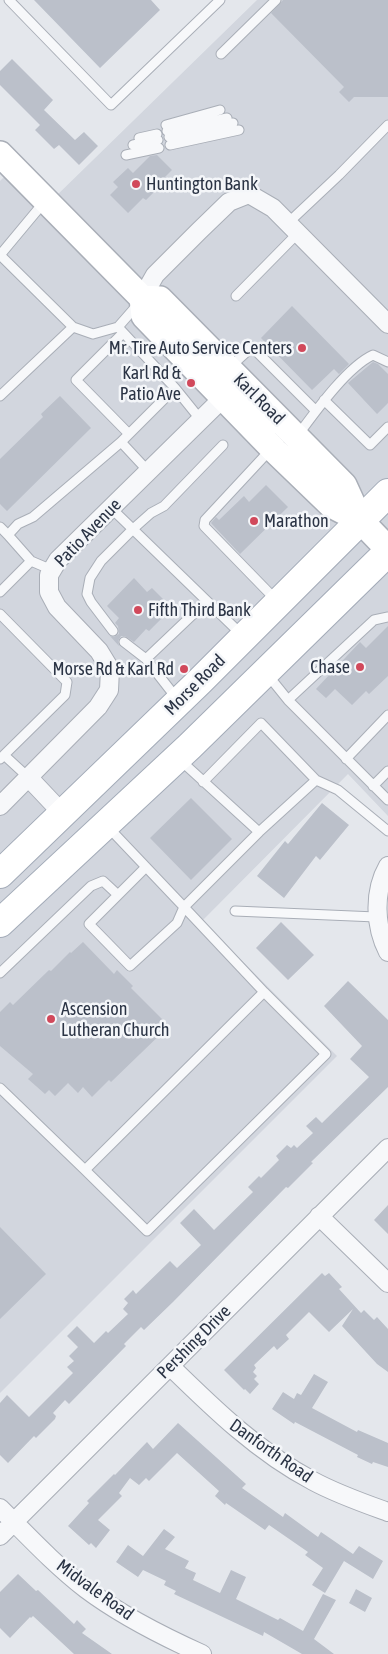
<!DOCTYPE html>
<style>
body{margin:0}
canvas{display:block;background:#e4e7ec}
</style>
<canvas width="388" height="1654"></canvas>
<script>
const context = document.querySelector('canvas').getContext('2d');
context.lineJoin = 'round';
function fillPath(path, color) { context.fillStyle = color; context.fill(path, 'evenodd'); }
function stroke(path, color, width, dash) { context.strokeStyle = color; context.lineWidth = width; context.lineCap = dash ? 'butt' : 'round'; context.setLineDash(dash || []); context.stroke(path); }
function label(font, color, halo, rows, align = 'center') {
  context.font = font + ' "Asap Condensed",sans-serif'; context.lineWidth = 5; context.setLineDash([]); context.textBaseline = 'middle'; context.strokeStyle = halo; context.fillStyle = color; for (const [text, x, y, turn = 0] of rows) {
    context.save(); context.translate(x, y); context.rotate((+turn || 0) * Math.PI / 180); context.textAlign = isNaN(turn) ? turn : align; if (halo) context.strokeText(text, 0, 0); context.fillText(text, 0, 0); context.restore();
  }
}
const built = new Path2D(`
 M257 0H388V816L348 774 202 921 337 1056 0 1393V181L16 165 51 201Z`);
const building = new Path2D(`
 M34 0H151L160 10 100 68Z
 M283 0H388V97H354L349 102 339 92 344 87 271 13Z
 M12 59 53 100 44 110 75 140 84 132 98 146 79 165 59 145 54 149 35 130 40 125 0 85V71Z
 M157 155 172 170 156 186 158 188 146 200 143 198 128 213 110 195 118 187 113 182 128 168 133 173 150 156Z
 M292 306 349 364 339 374 334 369 312 390 261 338Z
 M373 362 378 364 388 374V403L377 414 348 383Z
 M60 396 91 428 7 511 0 504V459L43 417 41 414Z
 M266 485 288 507 240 554 211 523 216 517 219 520 244 496 249 502Z
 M134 578 147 592 152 588 170 606 162 614 164 616 149 631 146 629 134 642 125 636H121L118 641 119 646 110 636 114 637 119 634 118 626 115 623 119 618 107 606Z
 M388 626V676L369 694 366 691 352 705 335 689 326 698 316 689 360 642 366 648Z
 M191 798 232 839 191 880 150 838Z
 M322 803 349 825 320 860 316 856 284 898 257 876 285 841 288 844Z
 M281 922 314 955 288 980 256 948Z
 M83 942 114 974 117 970 133 986 131 988 169 1026 111 1082 109 1080 92 1097 83 1087 78 1093 68 1083 55 1096 49 1090 45 1094 28 1079 33 1074 0 1046V1012L10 1002 13 1005 49 970 51 971 70 952 71 953Z
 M348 981 388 1020V1087L311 1162 313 1163 288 1188 286 1187 173 1302 144 1330 141 1327 124 1344 126 1346 69 1404 65 1400 53 1413 56 1416 55 1419 36 1438 34 1436 8 1463 0 1455V1403L7 1395 29 1417 73 1373 67 1367 74 1361 69 1356 78 1347 67 1336 77 1326 94 1343 106 1331 108 1333 128 1314 123 1309 128 1303 124 1299 133 1290 136 1294 170 1261 177 1268 201 1245 180 1223 194 1209 214 1230 253 1192 248 1187 259 1176 261 1178 279 1160 276 1156 287 1145 291 1148 294 1145 297 1148 313 1133 306 1126 316 1117 322 1123 369 1077 350 1059 362 1046 324 1006Z
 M388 1205V1234L374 1220Z
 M0 1227 46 1274 0 1319Z
 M322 1273 325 1276 329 1273 342 1287 339 1289 361 1313 364 1310 374 1320 377 1317 388 1329V1372L377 1364 342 1326 353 1309 329 1332 309 1312 286 1335 289 1339 277 1350 274 1346 254 1365 256 1368 253 1372 257 1376 254 1379 259 1384 250 1394 245 1389 244 1390 224 1370Z
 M314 1374 328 1382 312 1408 357 1432 358 1430 388 1443V1467L373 1462 372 1464 357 1457 358 1455 295 1422 294 1424 272 1409 283 1392 294 1399 297 1393 301 1395Z
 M178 1423 246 1484 242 1488 283 1517 285 1513 318 1537 321 1532 353 1554 359 1546 383 1561 373 1579 344 1561 325 1593 312 1585 323 1568 305 1555 308 1552 269 1525 265 1530 226 1503 225 1505 215 1496 219 1491 177 1453 149 1481 146 1478 139 1485 130 1478 119 1493 122 1496 98 1520 110 1530 96 1548 91 1543 89 1545 68 1526 89 1503 87 1501 114 1474 115 1475 147 1442 153 1449Z
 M164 1529 175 1537 165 1549 189 1561 185 1568 196 1573 193 1580 220 1593 231 1570 246 1577 236 1599 278 1620 280 1618 303 1631 323 1594 336 1600 314 1639 334 1654H302L264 1632 263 1636 174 1594 176 1591 164 1585 166 1581 143 1570 138 1577 116 1562 128 1545 143 1556Z
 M18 1574 36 1591 38 1590 74 1624 77 1620 86 1629 82 1633 112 1654H74L33 1616 31 1618 30 1617 10 1638 0 1628V1592Z
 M356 1589 372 1598 365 1612 349 1603Z`);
const lane = new Path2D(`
 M9 0 111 105 220 0
 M221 54 276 0
 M166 125 220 110
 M167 131 227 118
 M169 137 233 123
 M139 138 157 134
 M133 145 158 140
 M170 145 239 130
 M126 155 159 148
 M288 223 339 175 388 125
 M0 255 73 327
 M0 255 45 201
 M236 296 298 233
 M118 327 139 303
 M123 333 76 380 129 434
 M229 368 252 347 316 411
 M175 388 200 419
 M0 396 73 327 93 334 118 327 175 388 121 442 33 517 18 524 8 535 31 561 0 592
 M324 400 370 445 388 427
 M298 435C315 412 347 367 373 355L388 362
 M121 442 148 471
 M271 449 205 520 204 526 276 600
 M111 508 242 635
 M0 527 8 535
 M31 561 52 570
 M0 614 67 682 65 695 4 755
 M113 631 91 602 87 594 90 578 101 561 133 529 151 513 164 506 223 445
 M124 642 146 659 178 700
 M146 659 207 601
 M267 674 288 700 388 800
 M288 700 374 620 388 617
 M0 759 4 755 29 778
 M179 759 259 832 316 780 338 790 388 831
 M346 759 388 715
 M203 782 261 723 316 780
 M373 786 388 771
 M108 827 184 907 259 832
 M235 911 376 917
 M0 973 91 886 103 881 118 895
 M0 1088 85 1170 264 992 184 907 177 923 130 966 89 924 146 867
 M85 1170 147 1231 326 1054 264 992`);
const street = new Path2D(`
 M142 298 155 275 199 231 229 202 249 194 273 208 388 324
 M29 778 63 814
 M0 806 98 707 109 690 110 669 99 651 57 607 49 592V575L58 560 224 397
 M388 866C373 892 375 927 388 952
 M319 1216 388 1283
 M170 1366C214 1409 258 1452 313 1481 337 1494 363 1503 388 1512
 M0 1508C28 1536 55 1565 86 1589 122 1616 162 1636 202 1654
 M0 1536 388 1148`);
const secondary = new Path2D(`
 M0 154 142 298 144 316 275 451 331 505 360 520 388 549
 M142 298 160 299 344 485 360 520`);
const primary = new Path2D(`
 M0 874 199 682 388 493
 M0 923 190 746 388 552`);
const markers = [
 [136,184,5,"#d1495b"],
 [302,348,5,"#d1495b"],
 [191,383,5,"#d1495b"],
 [254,521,5,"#d1495b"],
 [138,610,5,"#d1495b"],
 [360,667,5,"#d1495b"],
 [184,669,5,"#d1495b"],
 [51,1019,5,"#d1495b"]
];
const poiNames = [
 ["Huntington Bank",146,184],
 ["Mr. Tire Auto Service Centers",292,348,"right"],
 ["Karl Rd &",181,373,"right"],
 ["Patio Ave",181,394,"right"],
 ["Marathon",264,521],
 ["Fifth Third Bank",148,610],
 ["Chase",350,667,"right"],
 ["Morse Rd & Karl Rd",174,669,"right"],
 ["Ascension",61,1009],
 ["Lutheran Church",61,1030]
];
const streetNames = [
 ["Karl Road",259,399,45],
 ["Patio Avenue",88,533,-46],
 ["Morse Road",195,685,-45],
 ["Pershing Drive",194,1342,-45],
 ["Danforth Road",271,1451,35],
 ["Midvale Road",95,1590,36]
];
fillPath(built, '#d2d6de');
fillPath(building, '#bbc0ca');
stroke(lane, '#a9aeb7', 11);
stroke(street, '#a9aeb7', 20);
stroke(secondary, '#a9aeb7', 28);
stroke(primary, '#a3abb8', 30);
stroke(lane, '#f7f8fa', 9);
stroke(street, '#f7f8fa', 18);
stroke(secondary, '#fff', 25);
stroke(primary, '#fff', 28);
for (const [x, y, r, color] of markers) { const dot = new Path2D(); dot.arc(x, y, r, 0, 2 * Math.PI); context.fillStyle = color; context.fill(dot); stroke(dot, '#f4f6f9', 2); }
label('18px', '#2b3445', '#f4f6f9', poiNames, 'left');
label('18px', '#2b3445', '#f4f6f9', streetNames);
</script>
